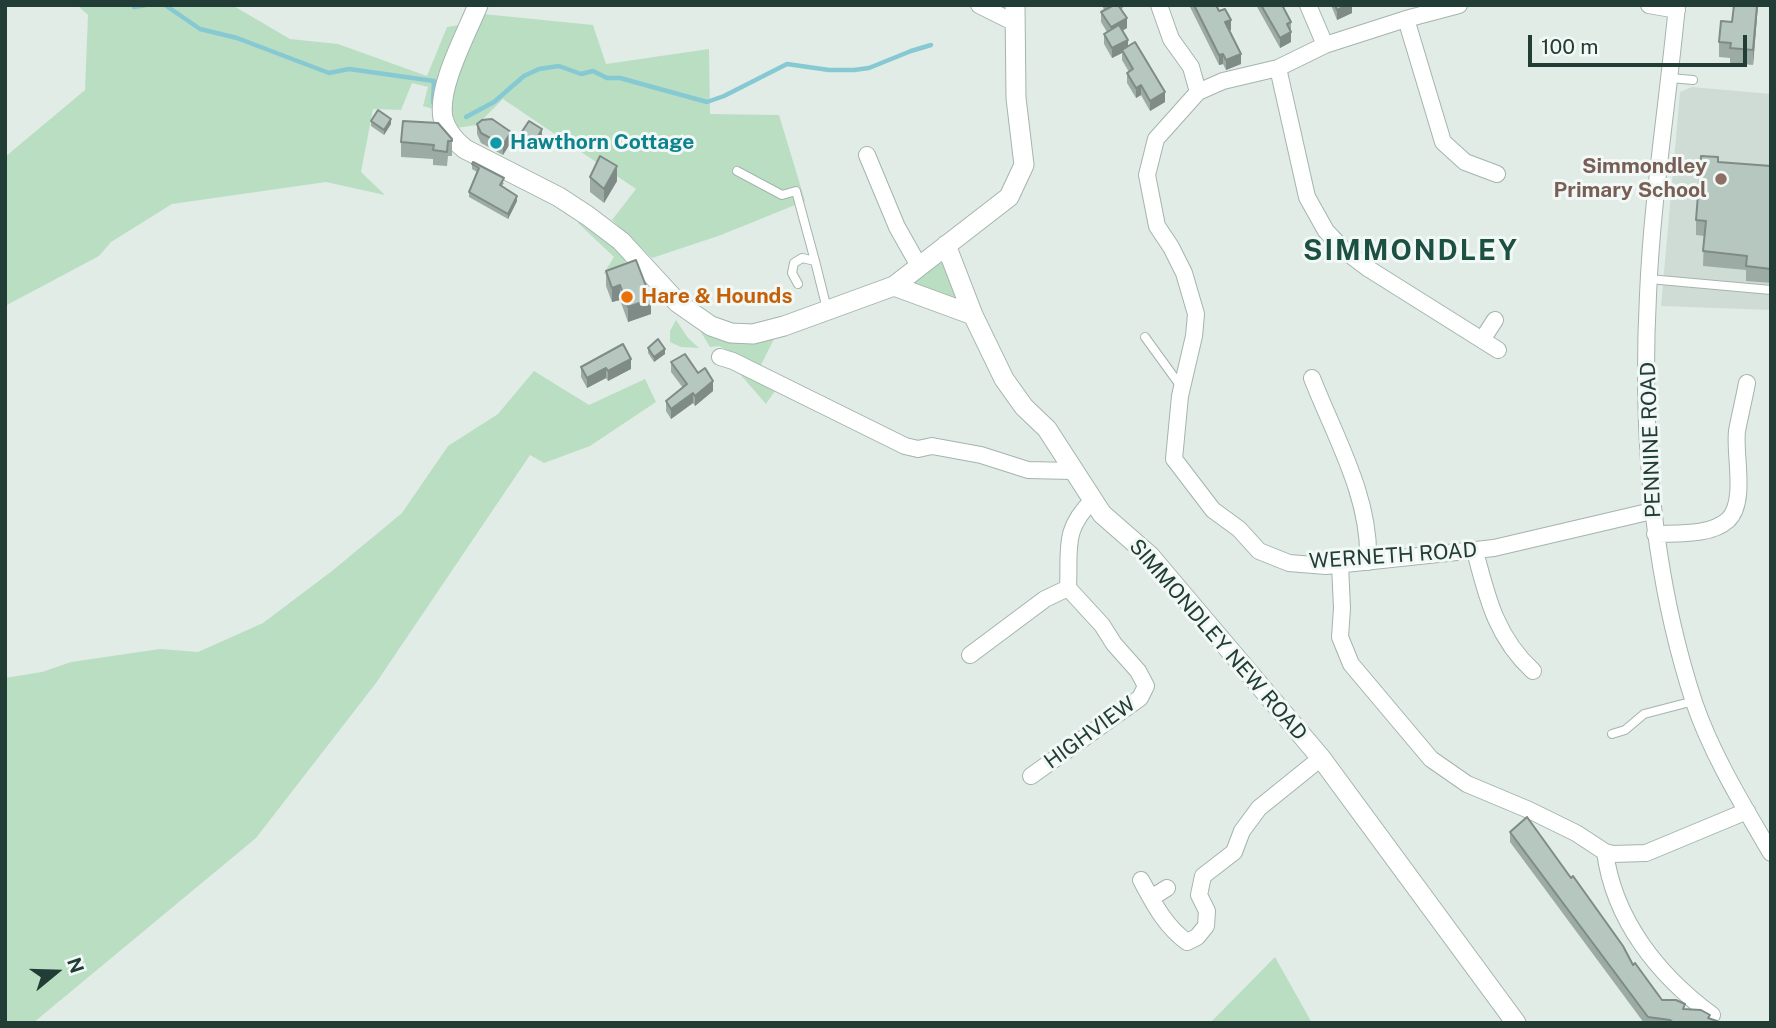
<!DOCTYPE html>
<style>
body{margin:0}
#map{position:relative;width:1776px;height:1028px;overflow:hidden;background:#e1ece7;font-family:"Public Sans",sans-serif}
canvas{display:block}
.frame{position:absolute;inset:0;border:7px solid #213d35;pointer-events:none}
.north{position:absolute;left:21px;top:937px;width:70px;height:70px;-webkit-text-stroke:5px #f2f8f5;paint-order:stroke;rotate:71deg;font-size:19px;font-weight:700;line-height:28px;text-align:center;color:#213d35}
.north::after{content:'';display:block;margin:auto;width:24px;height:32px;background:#213d35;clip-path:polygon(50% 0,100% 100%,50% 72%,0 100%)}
.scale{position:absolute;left:1528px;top:35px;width:219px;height:32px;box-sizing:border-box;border:4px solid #213d35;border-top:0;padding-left:9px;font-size:21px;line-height:24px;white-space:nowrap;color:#213d35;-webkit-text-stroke:5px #f2f8f5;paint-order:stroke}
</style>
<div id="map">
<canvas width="1776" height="1028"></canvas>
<div class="frame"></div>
<div class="north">N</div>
<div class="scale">100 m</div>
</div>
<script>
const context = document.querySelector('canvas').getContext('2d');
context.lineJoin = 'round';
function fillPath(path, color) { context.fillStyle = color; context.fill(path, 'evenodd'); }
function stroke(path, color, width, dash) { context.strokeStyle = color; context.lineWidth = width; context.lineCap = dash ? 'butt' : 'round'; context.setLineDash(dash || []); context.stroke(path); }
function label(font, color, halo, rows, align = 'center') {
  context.font = font + ' "Public Sans",sans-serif'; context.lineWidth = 6; context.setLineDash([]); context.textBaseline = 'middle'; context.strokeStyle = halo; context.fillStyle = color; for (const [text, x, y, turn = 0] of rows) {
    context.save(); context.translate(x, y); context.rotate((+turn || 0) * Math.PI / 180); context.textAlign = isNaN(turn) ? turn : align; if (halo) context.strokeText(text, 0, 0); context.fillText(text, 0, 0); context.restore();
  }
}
const built = new Path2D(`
 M1692 87 1771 94V310L1661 306 1680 92Z`);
const green = new Path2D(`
 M77 5H232L290 39 338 44 427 76 447 27 460 25 442 73 433 109 423 106 428 87 412 83 401 110 373 109 361 172 385 195 326 182 172 204 111 242 99 256 5 306V157L85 90 88 15Z
 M483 14 593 25 606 64 709 49 710 114 779 115 805 201 721 235 652 258 612 220 636 189 503 99 477 125 456 128 449 101Z
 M582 219 624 253 625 262 623 270 606 275 604 273 614 257 578 223Z
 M939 262 946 266 956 298 953 301 912 284Z
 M676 320 688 338 699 348 681 347 670 342V331Z
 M696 324 777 333 760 367 719 346 710 347Z
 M732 365 777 388 766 404Z
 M534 371 589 405 645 379 656 402 590 446 544 463 530 455 376 683 256 838 33 1023H5V678L42 672 71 662 160 649 198 652 263 623 332 571 402 513 448 446 498 414Z
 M1275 957 1312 1023H1210Z`);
const stream = new Path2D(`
 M134 5V7L146 5
 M165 5 200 29 237 38 329 73 349 69 434 81 433 102
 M466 117 494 102 524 76 539 69 559 66 581 74 593 71 607 78H620L707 102 724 96 787 64 829 70H854L869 68 911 51 931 45`);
const service = new Path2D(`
 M1670 78 1693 80
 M737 171 782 195 796 191 815 261
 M1649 279 1771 290
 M798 284 792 273 794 263 802 258 815 261 827 309
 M1145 337 1182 388
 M1612 734 1625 730 1644 714 1694 701`);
const minor = new Path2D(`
 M979 5 1015 23
 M1159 5 1171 39 1191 67 1198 92
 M1308 5 1325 45
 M1459 5 1406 19 1325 45 1278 68 1223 81 1198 92 1156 139 1147 175 1157 226 1171 247 1184 273 1196 314 1194 336 1180 396 1174 459 1213 510 1239 529 1259 551 1289 563 1326 566 1494 548 1652 511
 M1649 5 1677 10
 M1677 5C1668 102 1652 198 1648 295 1641 432 1651 571 1694 702 1712 755 1743 805 1771 853
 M1406 19 1443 142 1465 162 1497 174
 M1278 68 1307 197 1326 231 1345 251 1369 269 1498 350
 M867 155 897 227 919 266
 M1482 340 1495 320
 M720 357 733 361 905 446 918 449 932 446 981 455 1028 470 1072 471
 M1312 378C1335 437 1371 498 1368 562
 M1655 534C1678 533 1710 536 1728 520 1747 502 1734 454 1737 431 1740 415 1744 399 1747 383
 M1475 551C1487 597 1496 637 1533 671
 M1340 565 1342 608 1340 637 1351 664 1431 759 1467 784 1529 810 1576 833 1605 852 1613 854 1646 853 1747 811
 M970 655 1045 599 1068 588
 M1031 776 1140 698 1146 686 1138 671 1114 644 1102 625 1068 588C1070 549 1062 530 1093 500
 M1605 852C1614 920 1658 975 1712 1015
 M1141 880C1154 904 1165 926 1187 942L1197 937 1206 926 1207 911 1199 895 1203 876 1234 852 1242 831 1259 808 1321 758
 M1151 898 1167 888`);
const tertiary = new Path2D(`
 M478 5C466 35 437 87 443 118 446 131 455 141 465 149L559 197 588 216 621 241 678 303 711 326 731 333 753 334 784 326 894 286 1009 197 1024 165 1016 98 1015 5
 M946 245 973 315 1004 379 1024 407 1047 429 1102 514 1150 556 1321 758 1516 1023
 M894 286 973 315`);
const wall = new Path2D(`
 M1102 5H1123V8L1121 9 1127 28 1122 31 1128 47 1165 102 1150 111 1141 95 1136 98 1127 83V73L1129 72 1122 60V53L1112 58 1104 44V34L1107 32 1101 22V12L1104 10Z
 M1189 5H1216L1231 30 1229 31 1241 64 1226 70 1223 64 1219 65Z
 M1256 5H1282L1291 22V42L1280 48Z
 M1331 5H1352V13L1337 20Z
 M1734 5H1758L1753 65 1730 63V58L1719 57V42L1732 22Z
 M371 121 391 124 384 135 371 126Z
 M477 124 511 142 503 155 481 143 477 134Z
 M521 133 542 134 535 147 521 138Z
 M452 139V156H448L447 166 433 165V159L401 157V142Z
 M1718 162 1771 166V283L1746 281V270L1703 266 1704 236 1696 235V220Z
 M472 164 504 183 502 186 517 201 508 219 469 197V192L477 172 472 169Z
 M590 177 617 181 604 203 590 192Z
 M606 271 651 314 628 322 620 300 612 302 606 286Z
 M648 348 665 354 654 362 648 353Z
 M671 362 698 373 713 391 695 406 693 403 671 419 666 411V401L683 388 671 372Z
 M581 367 631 369 608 381 606 378 587 388 581 377Z
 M1510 832 1633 965 1662 1000 1710 1019 1717 1023H1644L1510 842Z`);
const shadedWall = new Path2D(`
 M1348 5H1352V13L1337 20V10Z
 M1757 5H1758L1753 65V50Z
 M1127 18V28L1111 37V27Z
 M1231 20V30L1225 32V22Z
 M1291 32V42L1280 48V38Z
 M1128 40V50H1122V53L1112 58V48Z
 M1223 54V64L1219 65V55Z
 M1241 54V64L1226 70V60Z
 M1141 85V95L1136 98V88Z
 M1165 92V102L1150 111V101Z
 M391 119V124L384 135V130Z
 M542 129V134L535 147V142Z
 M511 132V142L503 155V145Z
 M617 166V181L604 203V189Z
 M517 196V201L508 219V214Z
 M620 285V300L612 302V288Z
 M651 299V314L628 322V307Z
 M665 349V354L654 362V357Z
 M631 359V369L608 381V371Z
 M606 368V378L587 388V378Z
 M713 381V391L695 406V396Z
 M693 393V403L671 419V409Z`);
const building = new Path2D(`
 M1114 5H1118L1127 18 1111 27 1101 12Z
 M1194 5H1216L1219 11 1225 9 1231 20 1225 22 1241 54 1226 60 1223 54 1219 55Z
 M1261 5H1282L1291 22 1287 24 1291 32 1280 38Z
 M1335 5H1348L1337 10Z
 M1734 5H1757L1753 50 1730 48 1731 43 1719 42 1721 21 1732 22Z
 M1119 25 1128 40 1112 48 1104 34Z
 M1135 42 1165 92 1150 101 1141 85 1136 88 1127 73 1133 69 1122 50Z
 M378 110 391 119 384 130 371 121Z
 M492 119 511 132 503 145 481 133 477 124 482 120Z
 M403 121 438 123 452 139V141H448L447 152 433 150 434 145 401 142Z
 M529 121 542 129 535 142 521 133Z
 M600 156 617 166 604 189 590 177Z
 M1701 156 1718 157V162L1771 166V269L1746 266 1747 256 1703 251 1706 221 1696 220Z
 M473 162 504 178 500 185 517 196 508 214 469 192 479 168 472 164Z
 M636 260 651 299 628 307 620 285 612 288 606 271Z
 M658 339 665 349 654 357 648 348Z
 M623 344 631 359 608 371 606 368 587 378 581 367Z
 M685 354 698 373 705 368 713 381 695 396 693 393 671 409 666 401 687 384 671 362Z
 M1527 817 1571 878 1573 876 1623 946 1633 965 1635 963 1662 1000H1676L1685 1004 1683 1009 1701 1010 1710 1015 1708 1018 1717 1021 1716 1023H1674L1670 1020 1648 1017 1510 832Z`);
const markers = [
 [496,143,7,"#0f9aa8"],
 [1721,179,7,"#8d6e63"],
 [627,297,7,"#e8710a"]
];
const cultureNames = [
 ["Hawthorn Cottage",510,143]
];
const educationNames = [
 ["Simmondley",1707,167],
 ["Primary School",1707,191]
];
const foodNames = [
 ["Hare & Hounds",641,297]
];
const streetNames = [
 ["PENNINE ROAD",1651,440,-92],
 ["WERNETH ROAD",1393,556,-4],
 ["SIMMONDLEY NEW ROAD",1218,640,49],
 ["HIGHVIEW",1090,733,-36]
];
const districtNames = [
 ["SIMMONDLEY",1411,251]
];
fillPath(built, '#cfdcd6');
fillPath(green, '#b9dec2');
stroke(stream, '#87c9d3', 4.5);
stroke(service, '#a4b4ae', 10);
stroke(minor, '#a4b4ae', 18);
stroke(tertiary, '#a4b4ae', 21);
stroke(service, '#fff', 8);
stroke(minor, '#fff', 16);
stroke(tertiary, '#fff', 19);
fillPath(wall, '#9daba5');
fillPath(shadedWall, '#7f8b86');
fillPath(building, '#b6c7c0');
stroke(building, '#7f8b86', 2);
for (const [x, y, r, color] of markers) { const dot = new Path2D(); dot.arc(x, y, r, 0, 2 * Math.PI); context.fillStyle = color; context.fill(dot); stroke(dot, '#f2f8f5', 2.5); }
label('bold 21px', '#0d838f', '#f2f8f5', cultureNames, 'left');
label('bold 21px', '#785e54', '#f2f8f5', educationNames, 'right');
label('bold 21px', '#c56008', '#f2f8f5', foodNames, 'left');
label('21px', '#213d35', '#f2f8f5', streetNames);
context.letterSpacing = '2px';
label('bold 28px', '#1c5042', '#f2f8f5', districtNames);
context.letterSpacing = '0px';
</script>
